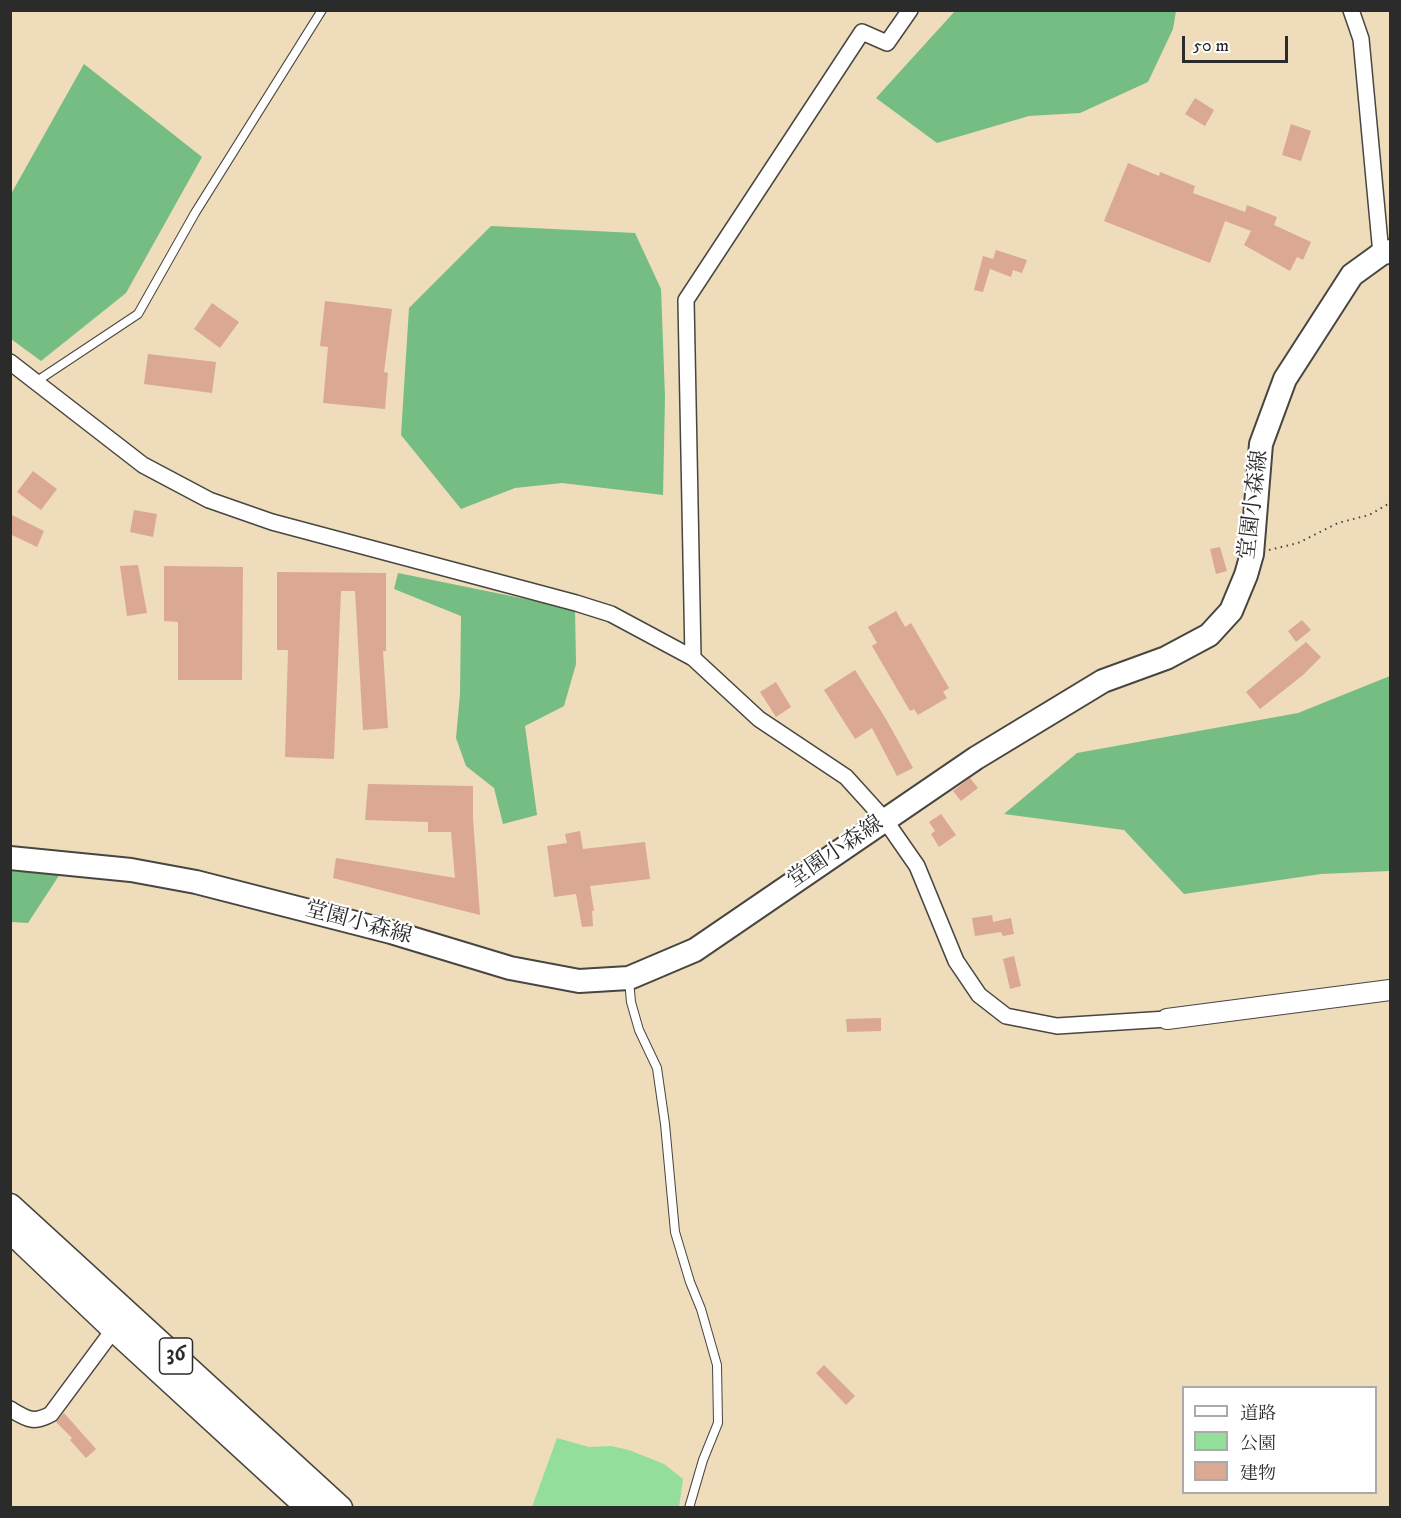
<!DOCTYPE html>
<meta charset="utf-8">
<style>
body{margin:0}
#map{position:relative;width:1401px;height:1518px;overflow:hidden;background:#eedcba;font-family:"IM FELL DW Pica","Noto Serif JP",serif}
canvas{display:block}
.frame{position:absolute;inset:0;border:12px solid #2b2b2b;pointer-events:none}
.legend{position:absolute;left:1182px;top:1386px;width:195px;height:108px;box-sizing:border-box;background:#fff;border:2px solid #aaa;margin:0;padding:8px 10px;list-style:none;font-size:18px;color:#2b2b2b}
.legend li{display:flex;align-items:center;gap:12px;height:30px}
.legend b{width:30px;border:2px solid #aaa}
.scale{position:absolute;left:1182px;top:36px;width:106px;height:27px;box-sizing:border-box;border:3px solid #2b2b2b;border-top:0;padding-left:8px;font-size:18px;line-height:21px;white-space:nowrap;color:#2b2b2b;-webkit-text-stroke:4px #fff;paint-order:stroke}
</style>
<div id="map">
<canvas width="1401" height="1518"></canvas>
<div class="frame"></div>
<ul class="legend">
<li><b style="height:8px;background:#fff"></b>道路</li>
<li><b style="height:16px;background:#93de9b"></b>公園</li>
<li><b style="height:16px;background:#dba894"></b>建物</li>
</ul>
<div class="scale">50 m</div>
</div>
<script>
const context = document.querySelector('canvas').getContext('2d');
context.lineJoin = 'round';
function fillPath(path, color) { context.fillStyle = color; context.fill(path, 'evenodd'); }
function stroke(path, color, width, dash) { context.strokeStyle = color; context.lineWidth = width; context.lineCap = dash ? 'butt' : 'round'; context.setLineDash(dash || []); context.stroke(path); }
function label(font, color, halo, rows, align = 'center') {
  context.font = font + ' "IM FELL DW Pica","Noto Serif JP",serif'; context.lineWidth = 4.5; context.setLineDash([]); context.textBaseline = 'middle'; context.strokeStyle = halo; context.fillStyle = color; for (const [text, x, y, turn = 0] of rows) {
    context.save(); context.translate(x, y); context.rotate((+turn || 0) * Math.PI / 180); context.textAlign = isNaN(turn) ? turn : align; if (halo) context.strokeText(text, 0, 0); context.fillText(text, 0, 0); context.restore();
  }
}
const green = new Path2D(`
 M557 1438 589 1447 611 1446 629 1450 664 1464 683 1479 679 1507H532Z`);
const forest = new Path2D(`
 M955 11V10L1176 11 1173 29 1148 82 1080 113 1029 116 937 143 876 98Z
 M84 64 202 157 126 293 41 361 11 339V194Z
 M491 226 635 233 661 289 665 397 663 495 562 483 515 488 461 509 401 435 409 308Z
 M398 573 575 609 576 664 564 706 525 726 537 815 503 824 494 788 466 766 456 738 460 694 461 616 394 589Z
 M1390 676V871L1321 874 1184 894 1124 830 1004 814 1077 753 1298 713Z
 M10 871 60 874 28 923 11 922Z`);
const building = new Path2D(`
 M1195 98 1214 110 1205 126 1185 114Z
 M1291 124 1311 131 1301 161 1282 155Z
 M1128 163 1159 176 1160 172 1195 186 1193 193 1245 212 1247 205 1277 217 1274 225 1311 242 1303 260 1297 257 1290 271 1244 245 1251 231 1225 221 1210 263 1104 221Z
 M996 250 1027 260 1022 273 1013 270 1011 277 990 269 983 292 974 290 983 256 993 259Z
 M325 301 392 309 384 372 388 373 385 409 323 403 328 347 320 346Z
 M212 303 239 322 220 348 194 329Z
 M148 354 216 362 212 393 144 384Z
 M33 471 57 489 41 510 17 492Z
 M134 510 157 514 153 537 130 532Z
 M10 514 44 531 37 547 10 534Z
 M1220 547 1227 571 1216 574 1210 549Z
 M138 565 147 613 127 616 120 566Z
 M164 566 243 567 242 680H178V622L164 621Z
 M277 572 386 573V651H383L388 728 363 730 355 591H341L334 759 285 757 288 650H277Z
 M896 611 905 627 911 623 949 688 943 692 947 698 918 715 914 709 910 711 872 646 877 643 868 627Z
 M1302 620 1311 630 1296 642 1288 631Z
 M1306 642 1321 657 1303 675 1260 709 1246 692Z
 M855 670 886 719 913 768 897 776 872 728 855 739 824 690Z
 M776 682 791 707 776 717 760 692Z
 M970 778 978 788 961 801 953 791Z
 M368 784 473 786V818L480 915 333 878 336 858 455 878 451 832H428V822L365 820Z
 M941 814 956 835 939 847 931 834 935 831 929 822Z
 M580 831 583 849 645 842 650 879 590 886 594 911H592L593 926 582 927 576 894 554 897 547 846 567 843 565 834Z
 M992 915 993 922 1011 918 1014 934 1003 936 1001 932 975 936 972 918Z
 M1014 956 1021 986 1010 989 1003 959Z
 M881 1018V1031L847 1032 846 1019Z
 M824 1365 855 1396 846 1405 816 1373Z
 M64 1413 96 1449 86 1458 70 1440 72 1438 56 1422Z`);
const path = new Path2D(`
 M1269 550 1298 543 1338 523 1369 515 1390 503`);
const service = new Path2D(`
 M37 381 138 314 195 213 322 10
 M629 980 631 1002 639 1030 657 1068 665 1124 675 1232 690 1282 701 1309 717 1365 718 1423 703 1460 689 1508`);
const minor = new Path2D(`
 M1351 10 1361 39 1381 254
 M10 362 143 465 209 500 272 522 576 603 611 614 693 658 759 719 846 777 885 820 917 866 956 961 979 995 1006 1016 1057 1026 1167 1019
 M693 658 686 300 862 32 887 43 910 10
 M10 1409C27 1419 33 1424 51 1414L114 1329`);
const tertiary = new Path2D(`
 M1167 1019 1390 990`);
const secondary = new Path2D(`
 M10 858 131 870 196 882 391 932 510 968 579 981 629 978 695 950 976 758 1103 681 1166 658 1209 635 1231 611 1246 575 1252 554 1261 444 1285 379 1352 275 1381 254 1390 251`);
const primary = new Path2D(`
 M10 1206 340 1508
 M10 1230 114 1329 309 1508`);
const shields = [
 [176,1356,33]
];
const shieldNames = [
 ["36",176,1356]
];
const streetNames = [
 ["堂園小森線",1255,505,-83],
 ["堂園小森線",836,853,-34],
 ["堂園小森線",358,924,15]
];
fillPath(green, '#93de9b');
fillPath(forest, '#76bd83');
fillPath(building, '#dba894');
stroke(service, '#484640', 10);
stroke(minor, '#484640', 18);
stroke(tertiary, '#484640', 22);
stroke(secondary, '#484640', 26);
stroke(primary, '#484640', 27);
stroke(path, '#484640', 2, [1.5, 4.5]);
stroke(service, '#fff', 8);
stroke(minor, '#fff', 15);
stroke(tertiary, '#fff', 20);
stroke(secondary, '#fff', 22);
stroke(primary, '#fff', 24);
for (const [x, y, w] of shields) { const box = new Path2D(); box.roundRect(x - w / 2, y - 18, w, 36, 4.5); context.fillStyle = '#fff'; context.fill(box); stroke(box, '#2b2b2b', 1.5); }
label('bold 21px', '#2b2b2b', null, shieldNames);
label('22px', '#2b2b2b', '#fff', streetNames);
</script>
